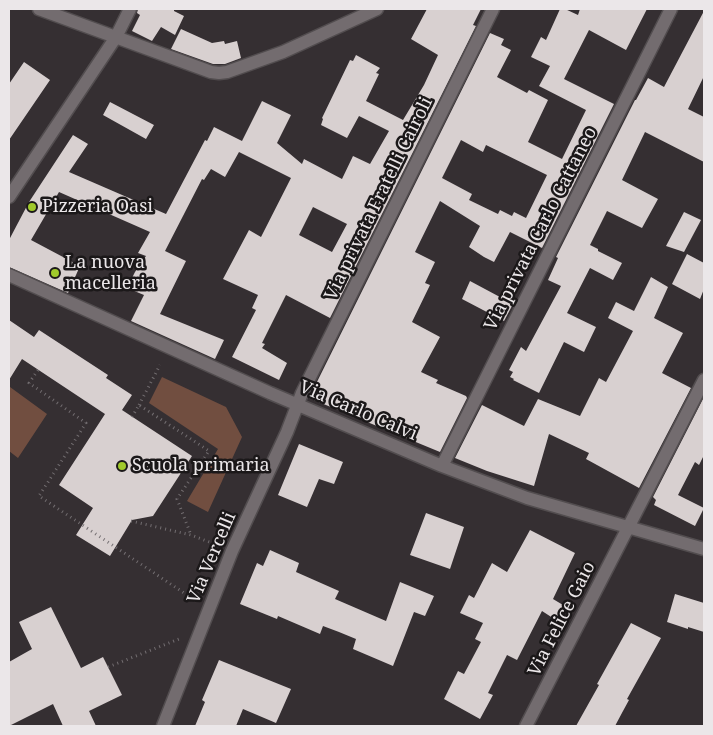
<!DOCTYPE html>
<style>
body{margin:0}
#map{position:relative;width:713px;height:735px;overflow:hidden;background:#352f32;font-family:"Noto Serif",serif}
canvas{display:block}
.frame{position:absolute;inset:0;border:10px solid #ebe7e9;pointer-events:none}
</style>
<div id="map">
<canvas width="713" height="735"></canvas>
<div class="frame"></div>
</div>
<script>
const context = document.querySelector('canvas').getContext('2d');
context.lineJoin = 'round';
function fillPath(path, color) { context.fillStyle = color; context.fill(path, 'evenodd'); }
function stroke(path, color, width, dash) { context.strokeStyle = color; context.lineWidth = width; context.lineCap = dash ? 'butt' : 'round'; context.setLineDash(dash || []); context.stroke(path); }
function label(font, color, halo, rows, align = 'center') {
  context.font = font + ' "Noto Serif",serif'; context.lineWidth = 5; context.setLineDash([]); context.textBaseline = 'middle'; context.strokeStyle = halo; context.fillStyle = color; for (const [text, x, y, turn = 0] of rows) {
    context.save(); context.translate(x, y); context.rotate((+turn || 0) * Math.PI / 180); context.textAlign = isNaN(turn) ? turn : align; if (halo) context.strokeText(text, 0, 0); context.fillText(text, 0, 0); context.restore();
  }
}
const green = new Path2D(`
 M162 377 226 407 242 437 208 512 187 501 218 449 149 403Z
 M10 387 47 414 18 458 9 451Z`);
const building = new Path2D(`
 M138 9H174V11L184 16 175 35 161 27 152 41 132 31 140 15 137 13Z
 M427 9H481L473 25 476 26 330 318 286 295 262 343 265 344 262 348 287 363 279 380 232 357 256 310 252 308 258 295 223 279 249 230 261 237 291 178 239 152 225 177 211 169 204 180 202 179 165 251 186 261 160 314 224 340 215 359 131 321 144 295 127 288 135 272 146 256 138 253 150 232 59 192 31 240 80 266 68 293 9 267V240L29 202 73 135 88 144 69 172 166 214 205 140 207 141 214 127 242 141 262 101 291 115 277 143 302 164 304 159 342 179 353 156 370 164 389 131 359 116 347 138 321 125 323 119 322 118 350 60 353 61 356 55 380 68 376 73 379 74 366 101 403 120 424 85 438 55 411 39ZM313 207 347 224 332 252 299 235Z
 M560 9H565L578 15 580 9H647L626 50 589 30 564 79 614 104 542 248 510 232 494 262 484 257 469 247 480 226 440 201 415 252 435 262 425 283 430 285 412 322 440 337 421 372 438 380 436 383 466 396 467 398 440 452 309 398 490 33 504 39 501 45 511 50 497 77 527 93 529 90 548 100 528 142 562 159 586 110 539 86 550 66 531 57 541 37 546 40ZM461 140 483 152 486 145 547 175 526 218 514 212 512 216 500 210 498 214 469 200 472 194 442 178Z
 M704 11V76L688 109 704 117V162L645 132 622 180 658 199 642 228 607 211 590 245 598 249V251L622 263 613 280 590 268 567 313 596 327 584 352 564 342 539 393 513 380 514 379 510 377 513 372 509 370 521 347 526 351 561 286 548 280 558 258 556 257 635 100H636L648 78 664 87Z
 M181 29 212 43 224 41 225 44 237 41 241 58 225 64H213L171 49Z
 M24 62 50 80 9 140V84Z
 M110 102 154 125 146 139 103 115Z
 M684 212 701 220 684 252 666 246Z
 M687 254 704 263V289L700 299 672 284Z
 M651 277 668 287 654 318 683 333 662 373 691 388 639 488 586 459 589 453 549 434 534 486 487 471 455 458 482 405 524 426 538 399 580 416 599 378 606 382 633 331 608 318 616 302 634 311Z
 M470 281 513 304 504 321 462 299Z
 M9 320 34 337 39 330 108 375 106 378 132 395 122 410 192 456 153 516 132 520 110 556 76 535 93 508 59 485 105 414 22 359 9 380Z
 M704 397V455L699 465 695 462 678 495 704 508 695 526 654 505 656 500 653 497Z
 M299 444 343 462 334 484 319 479 307 507 278 495Z
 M426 513 464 527 450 569 410 555Z
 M530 530 575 553 553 599 568 608 559 622 542 611 517 660 507 655 488 693 493 695 480 719 444 699 458 671 464 674 481 642 475 639 483 623 460 613 469 595 474 598 492 563 507 572Z
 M270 550 299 563 296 572 339 591 335 599 386 621 400 582 434 596 425 616 414 612 393 666 353 649 356 639 339 632 323 626 320 634 278 616 277 619 240 604 257 563 263 566Z
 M675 594 704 603V632L688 627V629L667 622Z
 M51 607 81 668 103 657 122 695 89 711 96 726H63L53 704 9 726V662L32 649 19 622Z
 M631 623 661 638 627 699 629 700 623 711 615 726H576L599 685 597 684 607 666Z
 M219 660 291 689 276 723 243 709 236 726H195L205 702 202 700Z`);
const path = new Path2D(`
 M38 370 29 383 86 423 39 496 196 601
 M139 405 160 365
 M132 417 139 405 209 451 177 499 191 535
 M131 521 191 535 217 545
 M108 667 179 639`);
const minor = new Path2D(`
 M39 9 211 72 219 73 227 72 283 52 377 9
 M9 197 116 37 130 9
 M9 275 270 393 442 466 527 498 704 549
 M442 466 671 9
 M163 726 232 551 287 432 302 393 493 9
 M526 726 704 380`);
const markers = [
 [32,207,5,"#a0c92b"],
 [55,273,5,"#a0c92b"],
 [122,466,5,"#a0c92b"]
];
const streetNames = [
 ["Via privata Fratelli Cairoli",379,199,-64],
 ["Via privata Carlo Cattaneo",541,229,-63],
 ["Via Carlo Calvi",358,411,23],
 ["Via Vercelli",212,558,-67],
 ["Via Felice Gaio",562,619,-63]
];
const poiNames = [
 ["Pizzeria Oasi",42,207],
 ["La nuova",65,263],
 ["macelleria",65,284],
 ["Scuola primaria",132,466]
];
fillPath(green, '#714e40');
fillPath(building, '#d8d0d0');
stroke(minor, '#524d4f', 15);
stroke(path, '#736e71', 3, [1, 4]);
stroke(minor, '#736c6f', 12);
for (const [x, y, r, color] of markers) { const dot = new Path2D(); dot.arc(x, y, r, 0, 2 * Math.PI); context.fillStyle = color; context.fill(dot); stroke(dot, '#1b1819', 2); }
label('18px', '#ebe7e9', '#1b1819', streetNames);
label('18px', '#ebe7e9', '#1b1819', poiNames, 'left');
</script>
